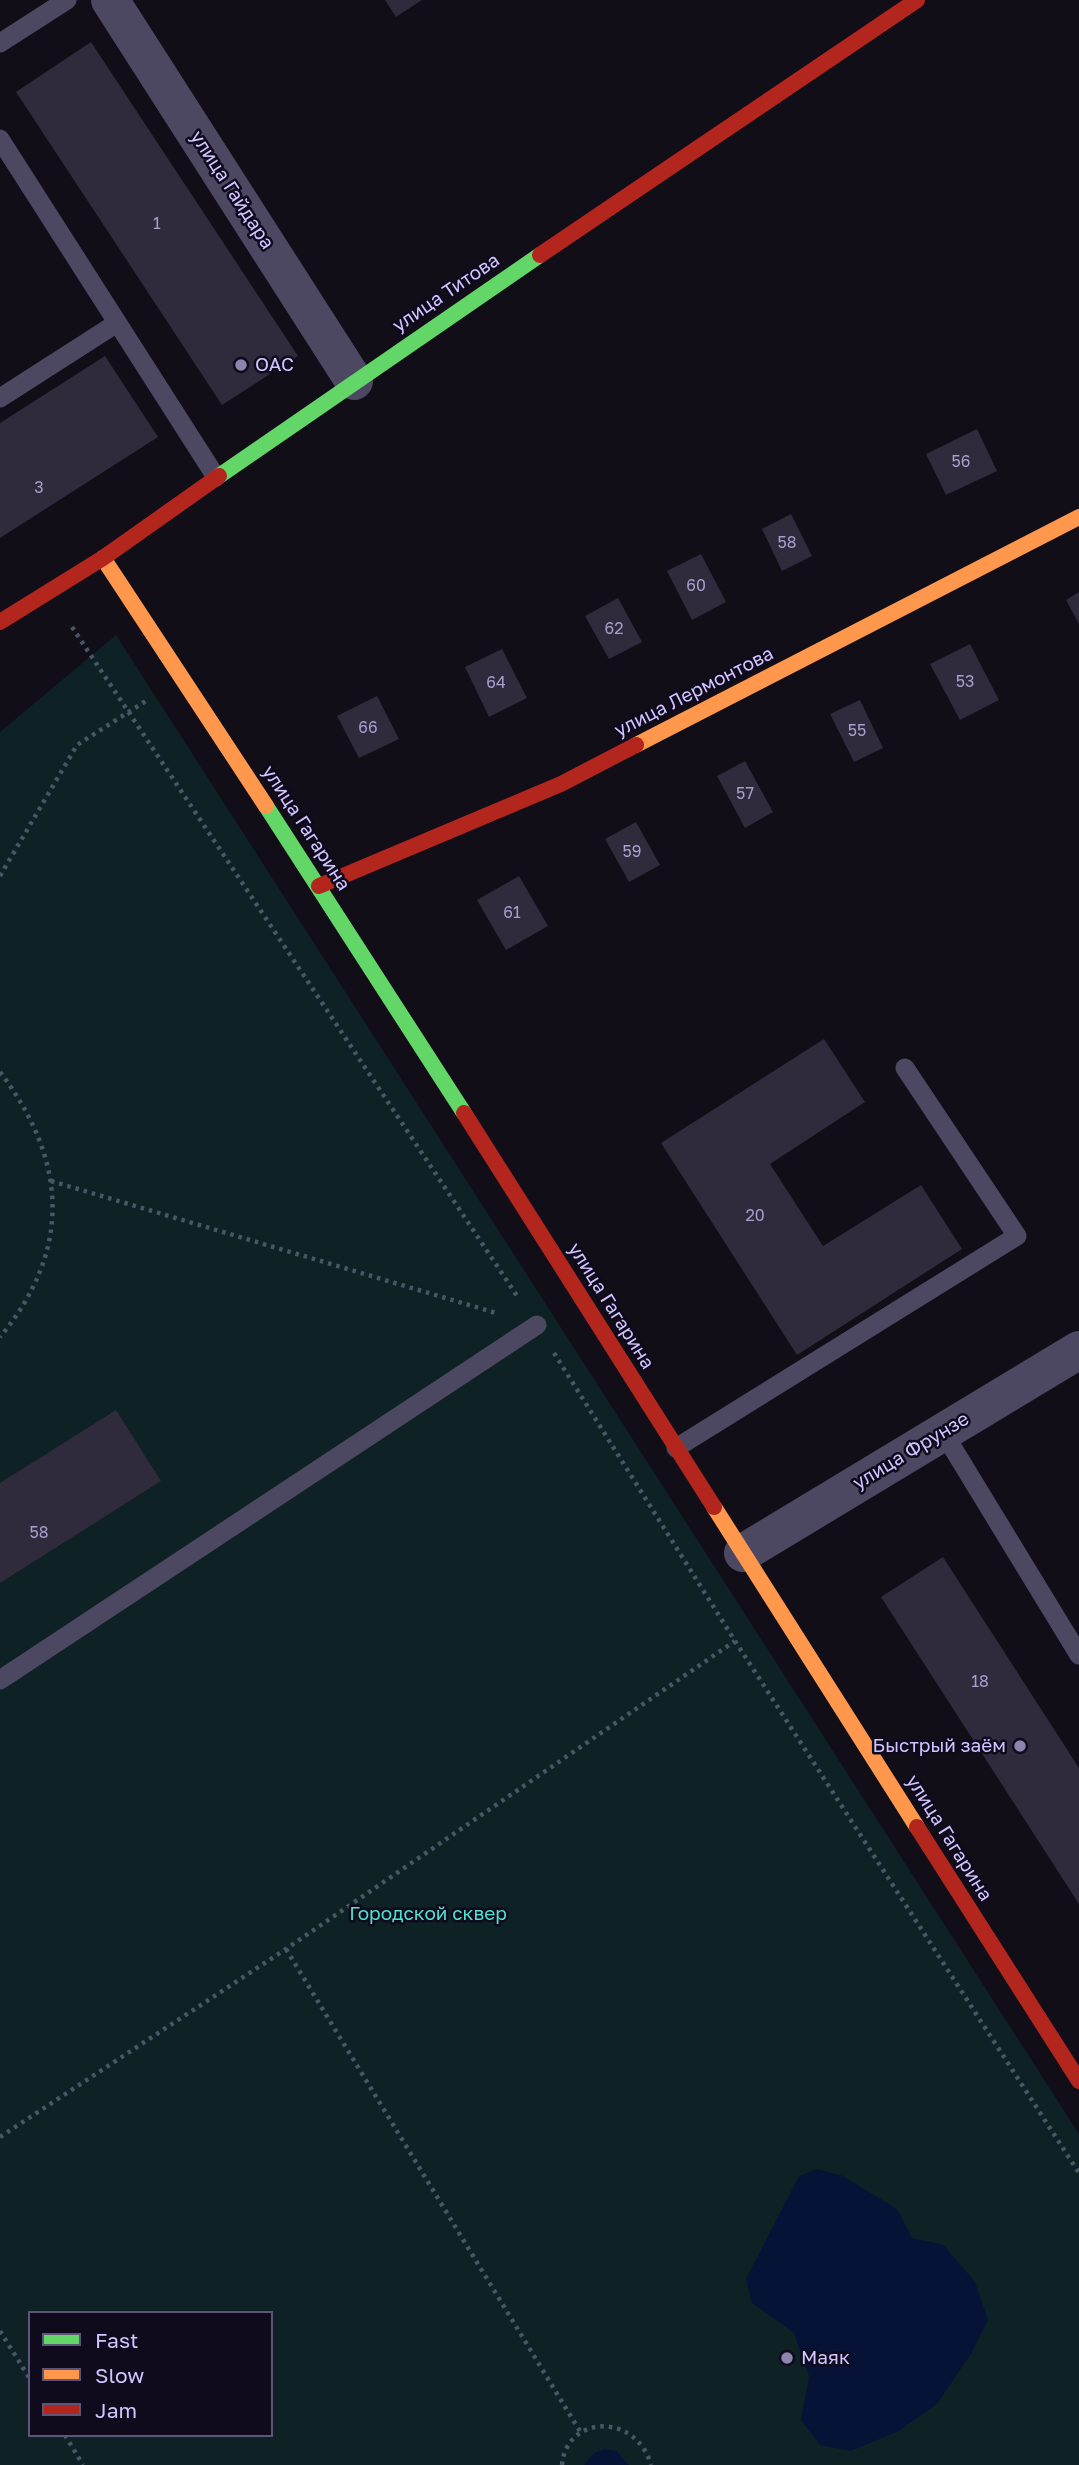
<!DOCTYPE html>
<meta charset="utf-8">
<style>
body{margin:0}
#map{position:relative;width:1079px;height:2465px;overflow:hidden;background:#110e18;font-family:"Golos Text",sans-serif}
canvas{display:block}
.legend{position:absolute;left:28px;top:2311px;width:245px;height:126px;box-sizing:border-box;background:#0f0a1c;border:2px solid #5d5577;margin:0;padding:9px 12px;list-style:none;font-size:21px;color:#d2c5ff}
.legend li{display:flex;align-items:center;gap:14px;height:35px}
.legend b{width:35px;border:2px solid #5d5577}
</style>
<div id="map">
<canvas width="1079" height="2465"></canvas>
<ul class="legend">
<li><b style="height:9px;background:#63d668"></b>Fast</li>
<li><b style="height:9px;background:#ff974d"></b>Slow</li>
<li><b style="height:9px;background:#b3261e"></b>Jam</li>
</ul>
</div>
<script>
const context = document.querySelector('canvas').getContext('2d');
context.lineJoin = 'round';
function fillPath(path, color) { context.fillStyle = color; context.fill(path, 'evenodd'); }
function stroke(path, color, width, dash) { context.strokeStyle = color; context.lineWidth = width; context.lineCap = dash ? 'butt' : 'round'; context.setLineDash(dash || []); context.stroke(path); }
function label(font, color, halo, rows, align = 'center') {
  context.font = font + ' "Golos Text",sans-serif'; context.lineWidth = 5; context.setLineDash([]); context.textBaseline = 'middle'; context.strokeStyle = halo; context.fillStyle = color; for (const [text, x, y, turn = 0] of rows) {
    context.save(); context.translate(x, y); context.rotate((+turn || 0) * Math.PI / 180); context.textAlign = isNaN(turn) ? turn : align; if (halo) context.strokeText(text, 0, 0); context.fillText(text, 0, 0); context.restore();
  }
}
const green = new Path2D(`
 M116 635 1079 2134V2465H0V732ZM30 2313H271V2435H30Z`);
const water = new Path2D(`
 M817 2169 843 2176 897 2209 912 2238 944 2245 975 2282 988 2320 971 2354 937 2404 899 2431 851 2451 820 2445 801 2420 809 2376 794 2333 752 2303 746 2279 799 2176Z
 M605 2449 616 2451 629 2465H584L594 2453Z`);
const building = new Path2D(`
 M385 0H422L396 17Z
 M91 42 298 356 222 405 16 92Z
 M105 356 158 437 0 538V423Z
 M977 429 997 471 946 495 926 454Z
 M791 514 812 556 782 571 762 529Z
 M701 554 726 602 692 620 667 571Z
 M1079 592V624L1066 600Z
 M618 598 642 642 609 659 585 616Z
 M970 644 999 700 960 720 930 664Z
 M502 649 527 698 489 717 465 667Z
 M377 696 399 739 359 758 337 716Z
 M860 700 883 748 854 762 830 714Z
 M745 761 773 812 745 828 717 776Z
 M636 822 660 865 629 882 605 839Z
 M519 876 548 926 506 950 477 900Z
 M824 1039 865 1102 770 1164 823 1246 921 1185 962 1249 797 1355 661 1143Z
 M116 1410 161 1481 0 1583V1483Z
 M943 1557 1079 1768V1904L881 1597Z`);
const path = new Path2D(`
 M72 627 519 1299
 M0 876 77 745 149 699
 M0 1072C67 1160 73 1249 0 1337
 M51 1181 496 1313
 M554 1353 735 1641 1079 2173
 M286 1949 581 2433
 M0 2137 286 1949 735 1641
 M0 2331 30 2379
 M65 2435 83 2465
 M562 2465C566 2415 636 2412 651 2465`);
const lane = new Path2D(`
 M0 43 67 0
 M0 139 216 477
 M0 398 117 323
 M943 1432 1079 1655
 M676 1448 1017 1236 905 1068
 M0 1680 537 1325`);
const street = new Path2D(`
 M110 0 354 381
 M743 1553 1079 1350`);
const fast = new Path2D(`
 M219 476 540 255
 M266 806 464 1113`);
const slow = new Path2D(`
 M103 558 266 806
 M636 745 1079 517
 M714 1507 917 1827`);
const jam = new Path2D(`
 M540 255 917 0
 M0 622 103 558 219 476
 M319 886 561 784 636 745
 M464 1113 714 1507
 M917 1827 1079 2081`);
const markers = [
 [241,365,7,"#8e85ae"],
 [1020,1746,7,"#8e85ae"],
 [787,2358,7,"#8e85ae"]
];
const numberNames = [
 ["1",157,224],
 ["56",961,462],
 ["3",39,488],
 ["58",787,543],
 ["60",696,586],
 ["62",614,629],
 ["53",965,682],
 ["64",496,683],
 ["66",368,728],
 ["55",857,731],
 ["57",745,794],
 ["59",632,852],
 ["61",512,913],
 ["20",755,1216],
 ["58",39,1533],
 ["18",980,1682]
];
const streetNames = [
 ["улица Гайдара",232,190,57],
 ["улица Титова",446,293,-34],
 ["улица Лермонтова",694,692,-27],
 ["улица Гагарина",306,828,57],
 ["улица Гагарина",611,1306,58],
 ["улица Фрунзе",911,1451,-31],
 ["улица Гагарина",949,1838,58]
];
const poiNames = [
 ["ОАС",255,365],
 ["Быстрый заём",1006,1746,"right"],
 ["Маяк",801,2358]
];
const parkNames = [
 ["Городской сквер",428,1914]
];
fillPath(green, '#0e2124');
fillPath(water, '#071336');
fillPath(building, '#2f2a3c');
stroke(path, '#495666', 4.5, [3.5, 5]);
stroke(lane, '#4d4861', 19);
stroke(street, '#4d4861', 38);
stroke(fast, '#63d668', 16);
stroke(slow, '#ff974d', 16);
stroke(jam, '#b3261e', 16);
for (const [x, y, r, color] of markers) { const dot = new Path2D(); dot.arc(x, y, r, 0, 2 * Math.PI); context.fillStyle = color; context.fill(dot); stroke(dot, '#0f0a1c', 2.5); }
label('16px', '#a99ece', null, numberNames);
label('19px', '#d2c5ff', '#0f0a1c', streetNames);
label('19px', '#d2c5ff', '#0f0a1c', poiNames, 'left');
label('19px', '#4ce3d0', '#0f0a1c', parkNames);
</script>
